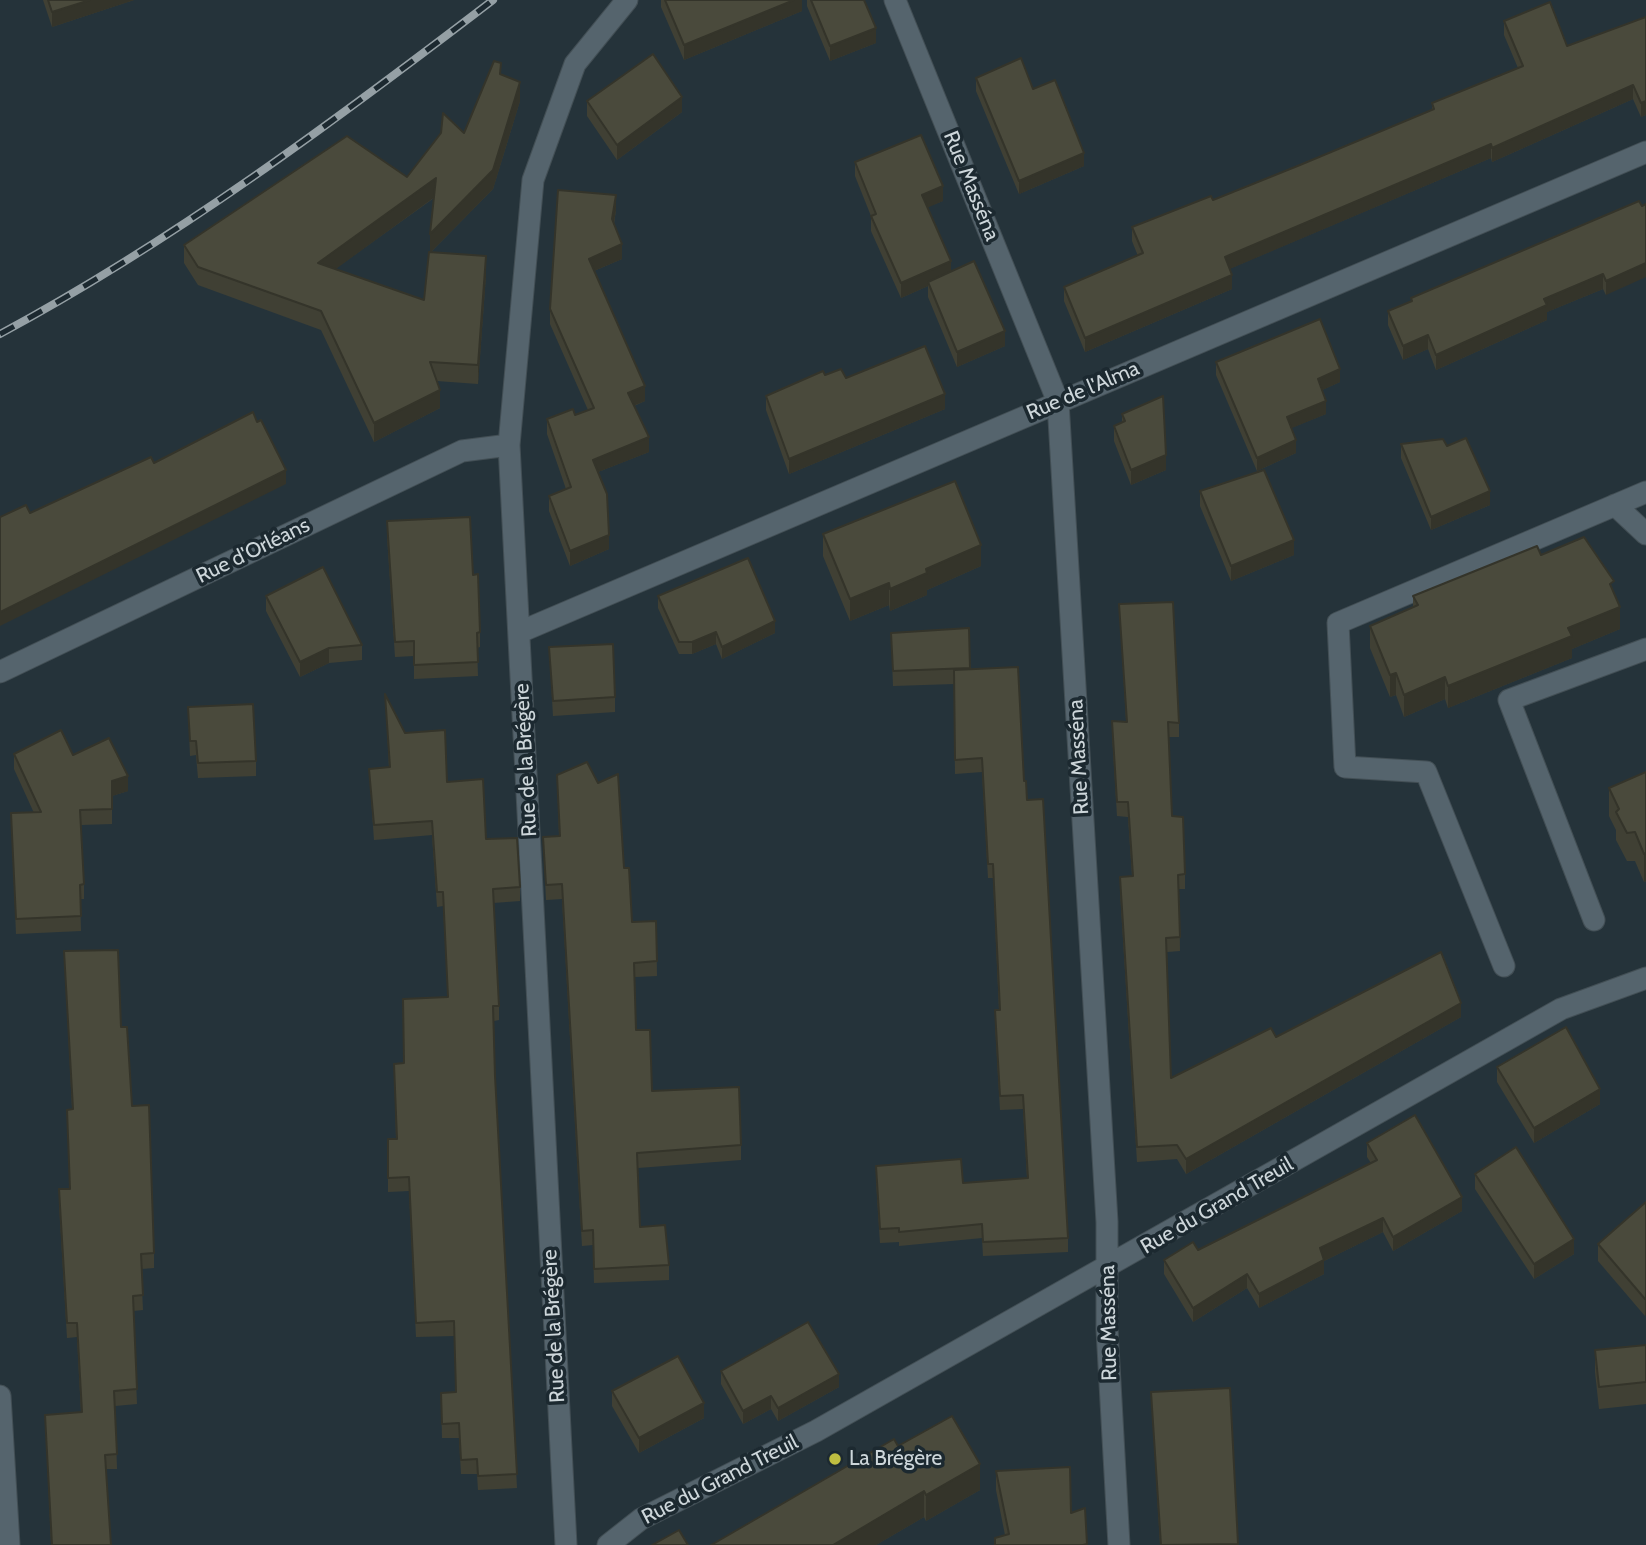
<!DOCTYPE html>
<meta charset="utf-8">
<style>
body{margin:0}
canvas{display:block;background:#25333a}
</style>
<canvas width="1646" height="1545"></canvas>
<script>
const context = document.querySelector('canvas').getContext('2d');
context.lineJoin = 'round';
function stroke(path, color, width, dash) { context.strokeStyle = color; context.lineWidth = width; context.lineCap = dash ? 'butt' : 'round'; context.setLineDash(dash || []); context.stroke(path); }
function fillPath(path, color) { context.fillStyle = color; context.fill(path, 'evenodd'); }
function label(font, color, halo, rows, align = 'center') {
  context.font = font + ' Cabin,sans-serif'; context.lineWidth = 7; context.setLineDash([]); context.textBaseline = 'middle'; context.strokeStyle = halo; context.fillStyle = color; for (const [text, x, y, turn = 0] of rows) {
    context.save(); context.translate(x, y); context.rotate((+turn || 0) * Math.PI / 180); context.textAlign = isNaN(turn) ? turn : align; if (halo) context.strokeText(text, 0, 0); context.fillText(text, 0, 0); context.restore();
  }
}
const minor = new Path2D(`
 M895 0 1058 402 1107 1222V1329L1119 1545
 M1615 505 1646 534
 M520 632 1646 152
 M0 672 462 451 509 445
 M1594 920 1509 700 1646 649
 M1504 966 1426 772 1345 767 1338 623 1646 492
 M0 1396 9 1545
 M566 1545 509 445 533 180 575 64 627 0
 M608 1545 641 1519 816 1431 1561 1009 1646 978`);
const rail = new Path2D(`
 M0 334C175 240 336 120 493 0`);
const wall = new Path2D(`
 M43 0H134L52 27Z
 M661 0H802V11L684 60 661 7Z
 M807 0H864L876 43 830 61 807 6Z
 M1646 17V115L1641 117 1633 99 1492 162 1491 158 1229 269 1232 289 1085 352 1064 301V287L1138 256 1132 241V227L1213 200 1432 110V103L1518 68 1504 35V21L1567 46Z
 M501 74 520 101 493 189 431 252 486 275 478 384 437 381 440 408 374 442 321 330 198 285 184 263V245L407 177 464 133ZM434 198 430 252 424 300 335 269Z
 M976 78 1033 89 1084 166 1019 194 976 91Z
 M587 101 682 112 617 160 587 116Z
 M855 162 943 201 927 207 951 272 1005 346 957 367 928 297V286L901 298 871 231V216L855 176Z
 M1639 201 1606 295 1603 289 1547 312V320L1436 370 1428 349 1403 360 1388 325V311L1411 301V298Z
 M616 210 614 224 622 259 594 271 645 401 634 406 649 452 598 472 609 549 570 566 549 511V496L566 489 547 434V419L575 415 588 410 550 324V309Z
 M1216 362 1340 382 1322 390 1326 414 1291 428 1296 453 1257 471 1216 375Z
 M825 375 846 378 945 409 789 474 766 410V396Z
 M1122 414 1166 470 1131 485 1114 441V426L1122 422Z
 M1401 444 1490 505 1431 530 1401 458Z
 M1200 491 1294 555 1231 581 1200 506Z
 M387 521 473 575 480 632V647L477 648 478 676 414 679V656L395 657 387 536Z
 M823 534 981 566 927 590V595L890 611 889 605 850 621 823 556Z
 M1541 555 1614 592 1620 629 1572 649V658L1448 708 1445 699 1404 717 1396 695 1390 697 1370 648V626L1413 608V596Z
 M266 596 362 645V660L329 663 300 677 266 611Z
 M658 596 775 633 722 659 716 644 692 654H679L658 608Z
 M1119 604 1179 723V737H1169L1172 816 1185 874V889H1179L1180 951 1167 952 1171 1078 1276 1037 1461 1017 1186 1174 1177 1159 1137 1162 1120 892V877L1132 876 1128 817 1117 816 1112 735V721H1126Z
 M891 633 970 669 1024 781 1027 800 1068 1238V1252L983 1256 982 1238 899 1246V1242L880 1243 876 1181V1166L963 1183 1027 1178 1023 1109 1000 1110 995 1024V1010H999L993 878H988L982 772 955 774 954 684 893 686Z
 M549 647 615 697V712L553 716Z
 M385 694 405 733 447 782 486 839 520 887V901L493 903 499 1006V1020L494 1021 495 1076 517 1488 478 1490 477 1474H461L459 1438H442L441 1393 456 1392 454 1336 416 1337 409 1191 388 1192V1139H396L394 1064 404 1063 448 997 443 906 437 907 432 835 374 840 369 769 389 767Z
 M188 707 256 761V776L198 778 196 755 190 756Z
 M14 754 73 755 128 791 112 796V824L81 825 84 884V899H80L81 931 16 934 11 813H34L14 769Z
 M1646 773V881L1644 882 1635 861H1627L1616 840V830L1609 816V788Z
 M557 775 624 868 632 922 656 921 657 976 635 977 636 1030 652 1091 741 1145V1160L638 1168 640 1227 669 1265V1280L594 1283 593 1245 582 1246 562 899 546 900 543 837 559 836Z
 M64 951 121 1027 132 1106 154 1253V1268L141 1269 143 1310 133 1311 137 1404 115 1406 117 1469H106L111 1545H51L45 1415 81 1413 77 1337 67 1338 59 1204V1189H70L67 1110 72 1109Z
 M1497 1067 1600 1104 1534 1143 1497 1082Z
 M1367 1143 1462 1211 1393 1251 1383 1232 1324 1261V1274L1259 1308 1247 1288 1193 1322 1164 1274V1260L1198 1250 1371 1163 1367 1157Z
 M1475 1174 1574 1254 1534 1279 1475 1189Z
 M1646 1202 1645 1316 1598 1261V1244Z
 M1646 1345V1404L1599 1409 1595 1372V1350Z
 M721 1371 839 1387 778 1421 771 1409 743 1424 721 1384Z
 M1230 1388 1238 1545H1160L1151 1392Z
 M612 1391 704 1418 639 1453 612 1406Z
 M898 1446 980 1490 926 1521 924 1517 876 1545H711Z
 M996 1471 1071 1513 1087 1545 1005 1535 996 1490Z`);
const shadedWall = new Path2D(`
 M90 0H134L52 27V12Z
 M794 0H802V11L684 60V45Z
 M876 28V43L830 61V46Z
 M520 82V101L493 189 430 253V234Z
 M1633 85V99L1492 162V148Z
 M682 97V112L617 160V145Z
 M1646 101V115L1641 117V103Z
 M1491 144V158L1225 271V257Z
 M1084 153V166L1019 194V181Z
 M436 178V196L318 282V263Z
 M943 186V201L922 210V195Z
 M616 195V210L612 234V219Z
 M622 244V259L589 273V259Z
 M486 256V275L478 384V365Z
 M951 261V275L928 282V286L901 298V283Z
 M1646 263V277L1606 295V281Z
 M1603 274V289L1547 312V320L1436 370V355L1544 299Z
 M1232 275V289L1085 352V338Z
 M1005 331V346L957 367V352Z
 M1428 335V349L1403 360V346Z
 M1340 369V382L1318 392V379Z
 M645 386V401L628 408V393Z
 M440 390V408L374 442V423Z
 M945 394V409L789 474V459Z
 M1326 401V414L1287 430V417Z
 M649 437V452L593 474V460Z
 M1296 440V453L1257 471V458Z
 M1166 455V470L1131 485V470Z
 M286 470V484L0 626V612Z
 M1490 491V505L1431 530V517Z
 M609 535V549L570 566V551Z
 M1294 540V555L1231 581V566Z
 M981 545V566L927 590V595L890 611V589L926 569Z
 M889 583V605L850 621V599Z
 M1620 607V629L1572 649V658L1448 708V686L1568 628Z
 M775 621V633L722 659V647Z
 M716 632V644L692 654V642Z
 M329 648V663L300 677V662Z
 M1396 673V695L1390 697V675Z
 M1445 677V699L1404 717V695Z
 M128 776V791L112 796V781Z
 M1646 853V881L1644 882V854Z
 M1461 1003V1017L1186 1174V1159Z
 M1600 1089V1104L1534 1143V1128Z
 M1462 1197V1211L1393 1251V1237Z
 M1383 1218V1232L1324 1261V1274L1259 1308V1294L1320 1248Z
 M1574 1239V1254L1534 1279V1264Z
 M1247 1274V1288L1193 1322V1308Z
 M1646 1298V1315L1645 1316V1299Z
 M839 1374V1387L778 1421V1408Z
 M771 1396V1409L743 1424V1411Z
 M704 1403V1418L639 1453V1438Z
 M980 1464V1490L926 1521V1495Z
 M924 1491V1517L876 1545H833Z`);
const building = new Path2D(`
 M48 0H90L52 12Z
 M665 0H794L684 45Z
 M811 0H864L876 28 830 46Z
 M1550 2 1567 46 1646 17V101L1641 103 1633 85 1492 148 1491 144 1225 257 1232 275 1085 338 1064 287 1143 253 1132 227 1211 196 1213 200 1300 165 1434 109 1432 103 1523 66 1504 21Z
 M653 54 682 97 617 145 587 101Z
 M1021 58 1033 89 1055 80 1084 153 1019 181 976 78Z
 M494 61 501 63 500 74 520 82 493 170 430 234 436 178 318 263 424 300 429 252 486 256 478 365 430 362 440 390 374 423 321 311 198 267 184 245 347 136 407 177 441 133 443 113 464 133Z
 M921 135 943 186 922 195 951 261 901 283 871 216 876 214 855 162Z
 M558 190 616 195 612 219 622 244 589 259 645 386 628 393 649 437 593 460 607 494 609 535 570 551 549 496 571 487 547 419 573 409 575 415 594 408 550 309Z
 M1639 201 1642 206 1646 204V263L1606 281 1603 274 1544 299 1547 305 1436 355 1428 335 1403 346 1388 311 1412 301 1411 298Z
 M974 261 1005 331 957 352 928 282Z
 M1320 319 1340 369 1318 379 1326 401 1287 417 1296 440 1257 458 1216 362Z
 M925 346 945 394 789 459 766 396 823 371 825 375 841 369 846 378Z
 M1163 396 1166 455 1131 470 1114 426 1125 421 1122 414Z
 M253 412 257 422 261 420 286 470 0 612V517L26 505 30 513 151 457 154 463Z
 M1466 438 1490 491 1431 517 1401 444 1443 439 1447 446Z
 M1264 470 1294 540 1231 566 1200 491Z
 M955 481 981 545 926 569 927 573 890 589 889 583 850 599 823 534Z
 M470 517 473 575 478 574 480 632 477 633 478 662 414 665V641L395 642 387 521Z
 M1584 537 1614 581 1610 584 1620 607 1568 628 1572 636 1448 686 1445 677 1404 695 1396 673 1390 675 1370 626 1418 605 1413 596 1537 546 1541 555Z
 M748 558 775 621 722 647 716 632 692 642H679L658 596Z
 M323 567 362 645 329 648 300 662 266 596Z
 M1173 602 1179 723 1168 722 1172 816 1183 817 1185 874 1178 875 1180 937 1166 938 1171 1078 1271 1028 1276 1037 1441 952 1461 1003 1186 1159 1177 1145 1137 1147 1120 877 1133 876 1128 802H1117L1112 721 1127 722 1119 604Z
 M969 628 970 668 893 671 891 633Z
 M613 644 615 697 553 701 549 647Z
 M1018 667 1024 781H1026L1027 800 1043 799 1068 1238 983 1242 982 1224 899 1232V1228L880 1229 876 1166 961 1159 963 1183 1028 1178 1023 1095 1000 1096 995 1010H1000L993 864H988L982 758 955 760 954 670Z
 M385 694 405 733 445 730 447 782 483 779 486 839 517 838 520 887 493 889 499 1006H493L495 1076 517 1474 478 1476 477 1459 461 1460 459 1423 442 1424 441 1393 456 1392 454 1321 416 1323 409 1177 388 1178V1139H397L394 1064 404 1063 403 999 448 997 443 892H437L432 821 374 825 369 769 390 767Z
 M253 704 256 761 198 763 196 741H190L188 707Z
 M61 730 73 755 109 738 128 776 112 781V809L80 810 84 884 80 885 81 916 16 919 11 813 41 812 14 754Z
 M587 762 598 783 618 774 624 868H629L632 922 656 921 657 961 634 963 636 1030H650L652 1091 739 1087 741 1145 637 1153 640 1227 665 1225 669 1265 594 1269 593 1230 582 1231 562 884 546 885 543 837 560 836 557 775Z
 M1646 772V853L1644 854 1635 832 1627 833 1616 812 1619 809 1609 788Z
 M118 950 121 1027H127L132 1106 149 1105 154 1253 141 1254 143 1295 133 1296 137 1389 114 1391 117 1454 105 1455 111 1545H52L45 1415 82 1412 77 1323H67L59 1189H70L67 1110 73 1109 64 951Z
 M1566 1027 1600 1089 1534 1128 1497 1067Z
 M1415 1115 1462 1197 1393 1237 1383 1218 1320 1248 1324 1260 1259 1294 1247 1274 1193 1308 1164 1260 1193 1242 1198 1250 1377 1160 1367 1143Z
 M1516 1147 1574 1239 1534 1264 1475 1174Z
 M1646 1202V1298L1645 1299 1598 1244Z
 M808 1322 839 1374 778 1408 771 1396 743 1411 721 1371Z
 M1646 1345V1382L1599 1387 1595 1350Z
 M678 1356 704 1403 639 1438 612 1391Z
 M1230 1388 1238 1544 1161 1545 1151 1392Z
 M952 1416 980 1464 926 1495 924 1491 833 1545H711L894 1439 898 1446Z
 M1070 1467 1071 1513 1085 1508 1087 1544 1083 1545H995V1538L1009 1534 996 1471Z
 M679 1530 688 1545H652Z`);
const markers = [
 [835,1459,7,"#bfbe41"]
];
const streetNames = [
 ["Rue Masséna",971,186,68],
 ["Rue de l'Alma",1083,391,-23],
 ["Rue d'Orléans",253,551,-26],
 ["Rue Masséna",1079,757,-93],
 ["Rue de la Brégère",526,760,-93],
 ["Rue du Grand Treuil",1217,1206,-30],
 ["Rue Masséna",1109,1323,-91],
 ["Rue de la Brégère",554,1326,-93],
 ["Rue du Grand Treuil",720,1480,-27]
];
const poiNames = [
 ["La Brégère",849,1459]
];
stroke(minor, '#434f55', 23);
stroke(minor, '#55646d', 21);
stroke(rail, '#95a0a5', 8);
stroke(rail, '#1c2930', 5, [16]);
fillPath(wall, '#404034');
fillPath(shadedWall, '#34342a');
fillPath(building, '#4a4a3c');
stroke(building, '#34342a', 2);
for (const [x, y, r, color] of markers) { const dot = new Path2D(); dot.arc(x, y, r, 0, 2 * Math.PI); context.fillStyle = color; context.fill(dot); stroke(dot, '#1c2930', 2.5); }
label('21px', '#cdd6da', '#1c2930', streetNames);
label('21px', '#cdd6da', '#1c2930', poiNames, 'left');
</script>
